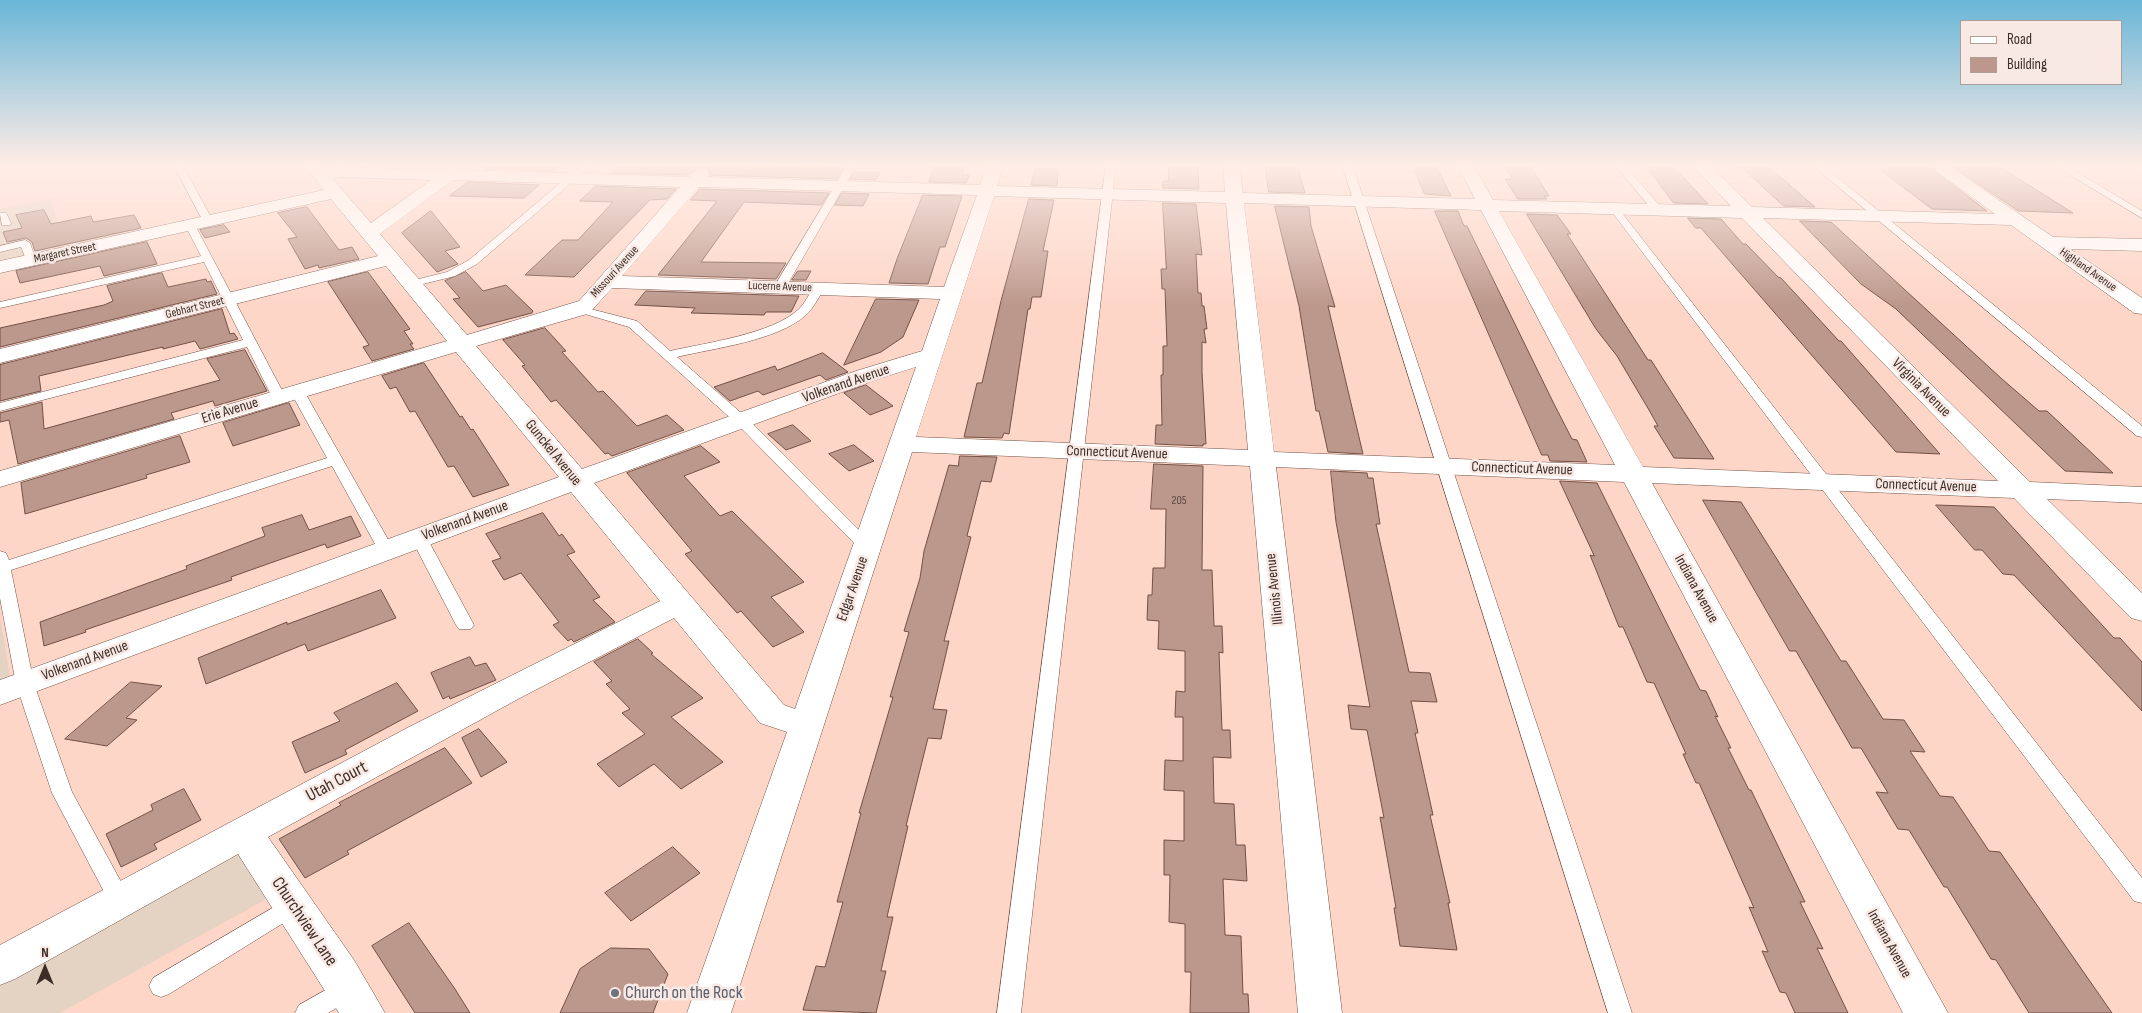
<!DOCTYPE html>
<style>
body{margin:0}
#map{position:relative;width:2142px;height:1013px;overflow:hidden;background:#fed6c8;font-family:"Sofia Sans Condensed",sans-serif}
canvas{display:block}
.legend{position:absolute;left:1960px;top:20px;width:162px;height:65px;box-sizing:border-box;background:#f9e9e4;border:1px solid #ad9e98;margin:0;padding:6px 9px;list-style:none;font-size:15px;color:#3c2d27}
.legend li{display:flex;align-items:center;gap:10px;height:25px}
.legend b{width:25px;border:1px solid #ad9e98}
.north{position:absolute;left:20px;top:943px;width:50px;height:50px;-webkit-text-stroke:4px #f9e9e4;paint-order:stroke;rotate:0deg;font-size:14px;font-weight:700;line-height:20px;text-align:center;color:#3c2d27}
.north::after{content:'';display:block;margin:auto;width:18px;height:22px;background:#3c2d27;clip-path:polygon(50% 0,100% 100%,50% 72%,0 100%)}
</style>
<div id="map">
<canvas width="2142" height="1013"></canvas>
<ul class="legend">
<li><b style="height:6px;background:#fff"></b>Road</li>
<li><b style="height:14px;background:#bc978b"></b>Building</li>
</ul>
<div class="north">N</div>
</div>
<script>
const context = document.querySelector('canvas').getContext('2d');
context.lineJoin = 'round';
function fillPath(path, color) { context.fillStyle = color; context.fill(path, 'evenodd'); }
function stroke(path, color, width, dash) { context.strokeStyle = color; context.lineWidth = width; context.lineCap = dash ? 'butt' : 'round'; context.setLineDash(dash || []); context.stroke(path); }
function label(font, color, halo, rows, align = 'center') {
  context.font = font + ' "Sofia Sans Condensed",sans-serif'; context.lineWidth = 5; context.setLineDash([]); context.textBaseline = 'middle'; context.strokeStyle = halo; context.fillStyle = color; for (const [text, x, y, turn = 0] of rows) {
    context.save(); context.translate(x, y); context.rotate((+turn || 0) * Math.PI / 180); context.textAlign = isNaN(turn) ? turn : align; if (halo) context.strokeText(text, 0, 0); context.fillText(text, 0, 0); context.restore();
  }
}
const commercial = new Path2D(`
 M51 199 64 245 0 260V209Z
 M0 616 11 683 0 687Z
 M237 844 272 896 60 1013H0V964Z`);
const building = new Path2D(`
 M491 164H563L555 171 485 169Z
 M620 164 776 166 778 164 843 168 837 179 710 175 709 169 701 167 694 170 688 175 611 173Z
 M936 164H965L962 175H969L966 183 929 182Z
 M1169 164H1198L1199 189 1163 188V181H1168Z
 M1265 164H1297L1305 193 1269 192Z
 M1412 164H1435L1451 196 1425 194Z
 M1504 164H1529L1549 196H1544L1547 199H1518L1505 179H1512Z
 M1645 164H1671L1708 204 1674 203Z
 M1738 164H1766L1815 207 1784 206Z
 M1885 164H1925L1987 211 1932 209 1879 169H1892Z
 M1949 164 1997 165 2073 213 2019 211Z
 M1036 168 1058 169 1057 186 1031 185Z
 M855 172H880L876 180 850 179Z
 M468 182 539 185 524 198H519L450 196Z
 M596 186 676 189 667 199 650 200 574 277 525 275 562 240H578L613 202 580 201Z
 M700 189 829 193 821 205 744 202 701 262 786 263 776 279 658 275 717 201 691 200Z
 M842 193 869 194 863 206 835 205Z
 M923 195 962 196 945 247H940L928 284 889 283 897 259Z
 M1029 199 1054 200 1043 251H1048L1041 297H1032L1030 309H1028L1009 434 1004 433 1002 438 964 437 977 383H982L1001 301Z
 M1163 203 1196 204 1202 255 1196 254 1198 293H1201L1202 306H1204L1207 329H1204L1206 343 1202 342V372L1206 444H1203V446L1155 444 1156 425H1162L1161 375H1163V346H1167L1165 289H1162L1161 269H1166Z
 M1275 206 1309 207 1311 226 1335 307 1328 306 1363 454 1328 452 1319 411H1316L1299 306Z
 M307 207 339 250 352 247 359 259 319 268 318 265 305 269 288 239 297 237 278 213Z
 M44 210 51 224 91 216 93 222 134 215 141 228 35 251 32 242 26 238 7 242 3 232 22 228 16 215Z
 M431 211 460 247 445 251 458 264 437 272 402 233Z
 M1435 211H1458L1464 226H1467L1554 404 1572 439 1577 440 1587 462 1550 461 1548 455H1542Z
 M1527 214 1557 215 1571 234H1567L1648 360H1651L1714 459 1674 458 1654 426H1658L1649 410 1617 356 1596 329Z
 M1688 218 1721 219 1743 244H1746L1778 277 1781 278 1839 341H1841L1940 454 1896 452 1740 273 1701 228H1696Z
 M1800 221 1831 222 2002 379 2039 411H2047L2113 473 2065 471 1896 309 1861 284Z
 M224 225 230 232 205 238 200 230Z
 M147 242 157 264 104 276 100 266 20 283 16 271Z
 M798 271H811L806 280H792Z
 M368 272 410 329 404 331 413 344H410L414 349 372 361 363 347 369 345 328 282Z
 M466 272 483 291 506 285 533 311 532 313 478 327 453 299 460 298 445 281Z
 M162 273 168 287 206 279 207 282 211 281 217 294 0 347V328L104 305 113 301 107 286Z
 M646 291 799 296 791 312H766L764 315 691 313 695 308 635 305Z
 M876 299 919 300 903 337 881 352 844 365Z
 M222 309 230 334 234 333 238 339 200 349 195 341 163 349V347L39 376 41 391 0 401V365Z
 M545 328 566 351 562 352 598 392 603 391 637 426 667 415 684 430 612 456 608 453 605 454 556 400 551 402 522 366 525 365 503 340Z
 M245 350 267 391 215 406 213 401 171 413 174 419 18 464 9 420 0 422V413L42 402 44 429 220 380 207 359Z
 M823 353 848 372 826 380 820 375 763 395 758 391 730 401 714 387 775 366 777 370Z
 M424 363 460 417 462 416 471 430 473 429 509 485 473 497 454 466 448 467 415 411 410 412 396 387 390 389 382 376Z
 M866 385 893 406 870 415 844 393Z
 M289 403 300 425 233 446 223 423Z
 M793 425 811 441 786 450 768 434Z
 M180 436 190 462 146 475 147 478 25 514 21 483Z
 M854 445 874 461 849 471 829 454Z
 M701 446 720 462 684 476 720 516 732 511 804 582 771 597 804 632 773 647 741 611 737 613 685 554 692 551 627 473Z
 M960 456 997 457 991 482 981 481 967 536 971 537 944 641H949L933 709 947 710 941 739 928 738 906 826H908L887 917H893L881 971H886L876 1013 803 1010 816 966 825 967 843 902H837L861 813H859L893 697H890L909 632 904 631 920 578 924 551 949 465 958 466Z
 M1154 464 1203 466 1202 570H1212L1214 626H1222L1223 653 1219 652 1222 730H1230L1231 758 1213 757 1214 803 1234 804 1236 845H1245L1247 881 1223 879 1225 935 1241 936 1243 994H1248L1249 1013H1190L1191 972H1185V924L1169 922 1170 875H1164V840L1184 841V791L1164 790 1165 760 1183 761V717H1175L1176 691 1185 692V651L1158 649 1159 621 1147 620 1148 595H1152L1153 568H1165L1166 509H1151Z
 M1331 471 1367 473 1368 478H1373L1380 524H1376L1409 672 1430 673 1437 702 1411 701 1418 733H1415L1433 815H1430L1450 903H1448L1457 950 1400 946 1394 908H1396L1380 817 1384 818 1367 730 1351 729 1348 705 1370 707 1336 522Z
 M1560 481 1597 483 1700 690 1706 691 1718 717 1715 716 1731 748H1728L1749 790H1751L1805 902H1800L1823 949 1817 948 1848 1013H1795L1786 993 1780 992 1762 951 1768 952 1749 907 1754 908 1699 783H1696L1683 754H1686L1654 683 1647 682 1623 627H1619L1590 555 1594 556Z
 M1703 500 1741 502 1841 661H1846L1883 719 1904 720 1925 752 1910 751 1940 796 1953 797 1989 851 2000 852 2112 1013H2029L1996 960 1991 959 1947 887H1944L1909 830 1898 829 1876 792 1888 793 1861 748H1852L1796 651H1790Z
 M1936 505 1994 507 2114 638H2120L2142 662V711L2014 575 2003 574 1982 550H1975Z
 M543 513 559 536 562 534 575 552 567 555 600 597 593 600 615 622 574 642 571 639 568 641 553 625 559 622 521 573 504 580 492 561 501 558 486 534Z
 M302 515 309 530 351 516 361 536 327 548 325 544 276 561 231 577 232 580 85 630 86 632 44 646 40 622 187 569 186 566 265 536 262 528Z
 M381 590 396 618 308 651 305 644 206 684 198 658 287 622V624Z
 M638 639 653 653 651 654 703 698 671 717 723 762 681 789 654 764 619 787 597 764 645 734 622 713 630 709 606 684 612 681 594 662Z
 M470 657 475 666 486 663 496 680 450 699 449 696 443 699 431 673Z
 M131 682 162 686 126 718 137 720 107 746 65 739Z
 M397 683 418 711 345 750 347 754 305 773 292 742 340 721 334 713Z
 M479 729 507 762 481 777 462 738Z
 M445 748 472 783 347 851 349 854 305 878 279 839 341 805 339 803Z
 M184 789 201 820 154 844 157 849 121 867 106 834 153 810 151 805Z
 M673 847 700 873 631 921 605 893Z
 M409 923 455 989 470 1013H415L372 946Z
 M611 948 649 949 668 974 653 1013H560L580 969Z`);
const lane = new Path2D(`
 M173 164H182L213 221 212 223 203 221Z
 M339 164H349L334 175H328V171Z
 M583 164H593L477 264 455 276 411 287 405 284 407 282 447 272 469 260Z
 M848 164H857L786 287 784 289H776L774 287Z
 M1106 164H1116L1021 1013H997Z
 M1342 164H1352L1632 1013H1608Z
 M1614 164H1623L1663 209V213H1655Z
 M1811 164H1821L2142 426V437L2137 436Z
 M2052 164H2063L2142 211V218Z
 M1615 207 1618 208 2142 878V903L2134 901 1612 212 1610 210Z
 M0 213H6L11 223 10 225H2Z
 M190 222 195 225 285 396 283 399H273L247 347 0 411V403L243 340 204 262 0 308V302L201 256 185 225Z
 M25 240 30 243 36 260 35 262H27L21 247 0 252V246Z
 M818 286 824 289C818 298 814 308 806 315 777 341 714 348 677 357L747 418 873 544 875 547 873 550H861L737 424 629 327 575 311 573 309 579 306 637 321 670 351C705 343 773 334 799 309 805 303 809 294 814 287Z
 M297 387 304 391 394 550 392 553H380L332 466 11 570 34 684 72 792 131 900 128 907 120 909 112 907 52 793 16 684 0 598V551L6 553 9 560 327 458 290 391Z
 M419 533 427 538 474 625 471 629H459L456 625 411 538Z
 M293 896 301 898 304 905 301 912 169 994 161 997 153 994 149 986 153 978Z
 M347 978 355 981 359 989 355 997 328 1013H295L299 1005Z`);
const street = new Path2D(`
 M303 164H320L325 169 341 167 445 170 453 167 460 170 689 177C695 170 698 168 707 170L709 174 707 177 980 185 988 164H1004L997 186 1225 192 1223 164H1239L1243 193 1475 199 1457 164H1473L1493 200 1731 206 1691 164H1709L1752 207 1995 214 1927 164H1946L2053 237 2142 239V251L2070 249 2142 298V314L2134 313 2011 225 1763 218 2030 482 2142 487V503L2047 499 2142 593V621L2131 618 2014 498 1652 483 1948 1013H1903L1624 482 1276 467 1342 1013H1298L1250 466 912 452 731 1013H687L787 732 760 723 674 618 518 699 268 837 354 960 385 1013H339L238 854 15 979 0 985V945L409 727 660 601 571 492 0 705V680L559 477 456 352 0 487V471L447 341 386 266 0 363V349L378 256 331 199 0 273V261L324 190ZM341 177 431 180 371 223 332 178ZM453 180 680 187 579 301 467 335 380 234ZM699 187 977 195 944 287 622 276ZM994 196 1226 203 1248 450 916 437ZM1244 203 1481 210 1615 465 1274 452ZM1499 211 1742 218 1998 481 1643 467ZM612 288 940 299 922 351 856 371 582 469 476 346 587 314 593 309ZM916 367 795 709 784 705 594 483 872 381Z`);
const markers = [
 [615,993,5,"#6b7280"]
];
const farStreetnames = [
 ["Margaret Street",65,253,-12],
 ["Highland Avenue",2088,270,35],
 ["Missouri Avenue",615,272,-48],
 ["Lucerne Avenue",780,287,2],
 ["Gebhart Street",195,308,-14]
];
const numberNames = [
 ["205",1179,501]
];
const streetNames = [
 ["Volkenand Avenue",846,384,-19],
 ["Virginia Avenue",1921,388,45],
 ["Erie Avenue",230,411,-17],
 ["Gunckel Avenue",553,453,51],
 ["Connecticut Avenue",1117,453,2],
 ["Connecticut Avenue",1522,469,2],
 ["Connecticut Avenue",1926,486,2],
 ["Volkenand Avenue",465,521,-20],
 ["Edgar Avenue",853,589,-71],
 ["Illinois Avenue",1275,589,-96],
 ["Indiana Avenue",1696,589,61],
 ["Volkenand Avenue",85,661,-20],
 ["Indiana Avenue",1889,944,61]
];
const nearStreetnames = [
 ["Utah Court",337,782,-28],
 ["Churchview Lane",304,922,56]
];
const nearWorshipnames = [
 ["Church on the Rock",625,993]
];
fillPath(commercial, '#e4d3c2');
fillPath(building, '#bc978b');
stroke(building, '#725146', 1);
stroke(lane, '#735246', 1);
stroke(street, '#735246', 1);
fillPath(lane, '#fff');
fillPath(street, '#fff');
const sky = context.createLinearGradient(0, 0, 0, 306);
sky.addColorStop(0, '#69b6d8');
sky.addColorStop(0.54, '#ffede6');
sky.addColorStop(1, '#ffede600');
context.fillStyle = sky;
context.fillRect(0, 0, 2142, 306);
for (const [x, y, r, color] of markers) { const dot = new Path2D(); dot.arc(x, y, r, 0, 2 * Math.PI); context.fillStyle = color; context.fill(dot); stroke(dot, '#f9e9e4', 2); }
label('12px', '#3c2d27', '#f9e9e4', farStreetnames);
label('12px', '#5c4840', null, numberNames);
label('15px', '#3c2d27', '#f9e9e4', streetNames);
label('18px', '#3c2d27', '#f9e9e4', nearStreetnames);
label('18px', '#5b616d', '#f9e9e4', nearWorshipnames, 'left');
</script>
